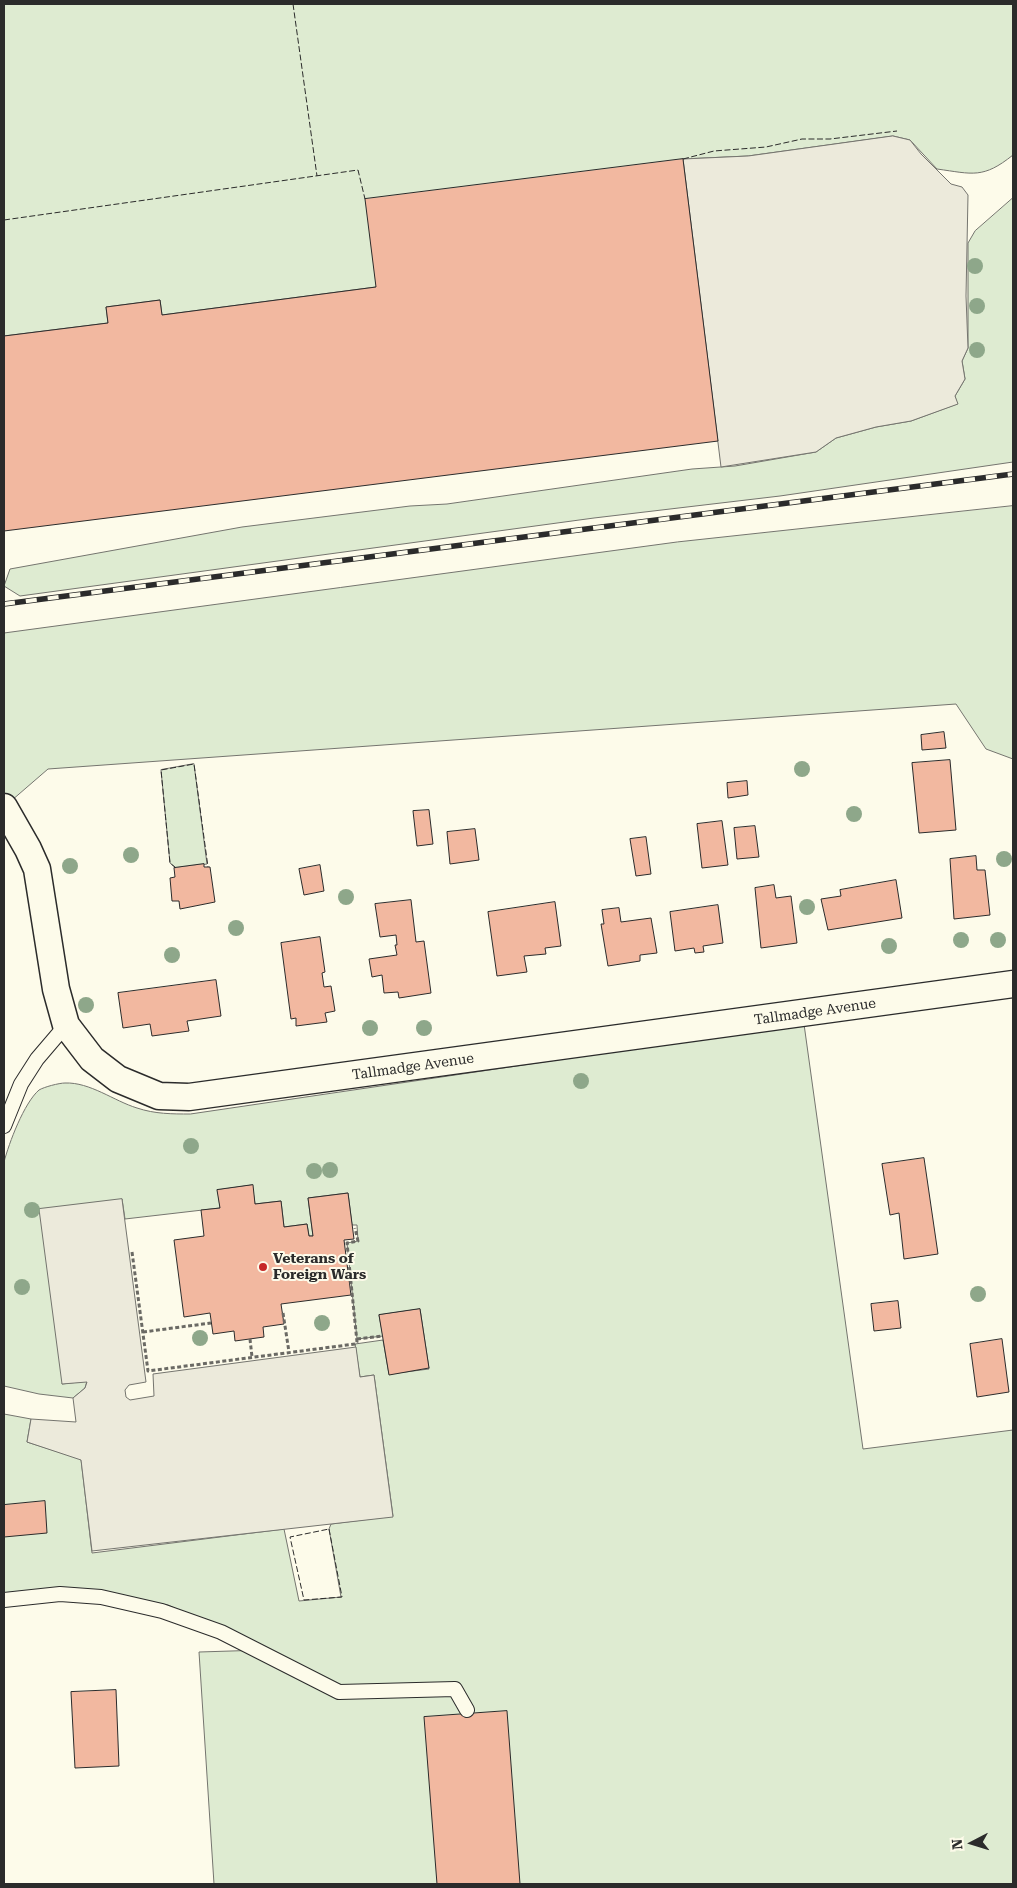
<!DOCTYPE html>
<style>
body{margin:0}
#map{position:relative;width:1017px;height:1888px;overflow:hidden;background:#fdfbea;font-family:"Roboto Serif",serif}
canvas{display:block}
.frame{position:absolute;inset:0;border:5px solid #2b2b2b;pointer-events:none}
.north{position:absolute;left:947px;top:1818px;width:50px;height:50px;-webkit-text-stroke:4px #fdfbea;paint-order:stroke;rotate:265deg;font-size:14px;font-weight:700;line-height:20px;text-align:center;color:#2b2b2b}
.north::after{content:'';display:block;margin:auto;width:18px;height:22px;background:#2b2b2b;clip-path:polygon(50% 0,100% 100%,50% 72%,0 100%)}
</style>
<div id="map">
<canvas width="1017" height="1888"></canvas>
<div class="frame"></div>
<div class="north">N</div>
</div>
<script>
const context = document.querySelector('canvas').getContext('2d');
context.lineJoin = 'round';
function fillPath(path, color) { context.fillStyle = color; context.fill(path, 'evenodd'); }
function stroke(path, color, width, dash) { context.strokeStyle = color; context.lineWidth = width; context.lineCap = dash ? 'butt' : 'round'; context.setLineDash(dash || []); context.stroke(path); }
function label(font, color, halo, rows, align = 'center') {
  context.font = font + ' "Roboto Serif",serif'; context.lineWidth = 4; context.setLineDash([]); context.textBaseline = 'middle'; context.strokeStyle = halo; context.fillStyle = color; for (const [text, x, y, turn = 0] of rows) {
    context.save(); context.translate(x, y); context.rotate((+turn || 0) * Math.PI / 180); context.textAlign = isNaN(turn) ? turn : align; if (halo) context.strokeText(text, 0, 0); context.fillText(text, 0, 0); context.restore();
  }
}
const green = new Path2D(`
 M4 4H1013V155C983 179 973 174 937 169L910 140 893 136 748 156 683 159 376 287 162 315 160 300 106 307 108 323 4 336Z
 M1013 198V462L780 496 594 518 20 596 4 586 10 569 242 527 410 506 447 504 692 469 735 466 816 452 836 438 876 427 911 421 957 404 955 396 965 379 962 361 968 348V243L975 231Z
 M1013 506V759L986 749 956 704 48 769 4 807V633L677 542Z
 M194 764 207 864 176 868 170 863 161 770Z
 M804 1024 863 1449 1013 1430V1884H214L199 1652 263 1650 168 1605 88 1593 4 1596V1414L31 1419 27 1442 81 1459 92 1553 284 1529 299 1601 341 1597 329 1529 331 1524 393 1516 374 1375 360 1377 355 1344 383 1340 389 1374 429 1369 420 1309 379 1315 383 1336 357 1339 347 1243 358 1241 357 1225H352L348 1193 308 1198 313 1236H309L307 1224 284 1227 281 1201 255 1204 252 1185 218 1190 220 1208 125 1219 122 1199 62 1384 87 1381 85 1388 73 1398 39 1394 4 1386V1162C9 1143 24 1103 39 1090 44 1087 59 1083 65 1083 90 1082 114 1101 137 1108 155 1114 172 1114 190 1114Z`);
const parking = new Path2D(`
 M893 136 910 140 921 154 951 184 962 187 968 195 966 296 968 348 962 361 965 379 955 396 958 404 911 421 876 427 836 438 816 452 721 467 683 159 748 156Z
 M122 1199 146 1382 129 1385 125 1390 126 1397 130 1400 154 1396 153 1374 356 1347 360 1377 374 1375 393 1517 92 1551 81 1460 27 1442 31 1419 76 1422 73 1398 85 1388 87 1382 62 1384 39 1209Z`);
const building = new Path2D(`
 M683 159 718 441 4 531V336L108 323 106 307 160 300 162 315 376 287 365 199Z
 M944 732 946 748 922 750 921 735Z
 M950 760 956 830 919 833 912 763Z
 M747 781 748 795 728 798 727 783Z
 M429 810 433 844 417 846 413 811Z
 M722 821 728 865 702 868 697 824Z
 M755 826 759 857 737 859 734 828Z
 M475 829 479 860 450 864 447 832Z
 M646 837 651 874 636 876 630 839Z
 M976 856 977 870H985L990 915 954 919 950 859Z
 M204 864V867H210L215 902 180 909 179 901H172L170 878 175 877 174 868Z
 M320 865 324 891 304 895 299 869Z
 M896 880 902 918 828 930 821 899 841 896 840 890Z
 M774 885 776 898 791 896 797 943 761 948 755 888Z
 M411 900 416 942 424 941 431 993 399 998 398 992 384 993 382 975 372 977 369 959 397 955 395 945H397L396 935 380 937 375 904Z
 M555 902 561 946 545 948 546 954 524 956 527 972 497 976 488 912Z
 M718 905 723 943 703 946 704 952 695 953 694 948 675 951 670 912Z
 M619 908 621 922 651 918 657 953 640 955V961L608 966 601 924H604L602 910Z
 M320 937 325 972 322 973 324 987 331 986 335 1011 325 1013 327 1022 296 1026V1018L291 1019 281 943Z
 M216 980 221 1016 187 1021 189 1031 152 1036 150 1024 123 1028 118 993Z
 M924 1158 938 1254 904 1259 899 1213 890 1215 882 1164Z
 M253 1185 255 1204 281 1201 284 1227 307 1224 309 1236H313L308 1198 348 1193 354 1239 344 1240 351 1295 281 1304 284 1324 263 1327 264 1337 235 1341 234 1331 213 1334 210 1313 184 1317 174 1240 204 1236 201 1210 220 1208 217 1190Z
 M898 1301 901 1328 874 1331 871 1304Z
 M420 1309 429 1368 389 1375 379 1315Z
 M1002 1339 1009 1392 977 1397 970 1344Z
 M45 1501 47 1533 4 1537V1505Z
 M116 1690 119 1766 75 1768 71 1692Z
 M507 1711 520 1884H437L424 1717Z`);
const path = new Path2D(`
 M132 1252 148 1371 355 1344 357 1342 347 1243 358 1241 355 1228
 M283 1313 289 1352
 M143 1332 211 1323
 M250 1339 252 1357
 M357 1339 383 1336`);
const service = new Path2D(`
 M4 1126 21 1084 37 1059 66 1025
 M4 1600 60 1594 101 1597 162 1611 221 1632 339 1692 455 1689 467 1710`);
const minor = new Path2D(`
 M4 807 28 849 37 869 56 989 66 1025 92 1059 118 1079 159 1096 189 1097 1013 984`);
const rail = new Path2D(`
 M4 604 1013 474`);
const fence = new Path2D(`
 M293 4 317 176
 M683 159 714 151 766 147 802 139H830L897 131
 M4 220 358 170 365 199
 M176 868 170 863 161 770 194 764 208 867
 M329 1529 342 1597 304 1600 290 1537Z`);
const trees = [
 [975,266],
 [977,306],
 [977,350],
 [802,769],
 [854,814],
 [131,855],
 [1004,859],
 [70,866],
 [346,897],
 [807,907],
 [236,928],
 [961,940],
 [998,940],
 [889,946],
 [172,955],
 [86,1005],
 [370,1028],
 [424,1028],
 [581,1081],
 [191,1146],
 [330,1170],
 [314,1171],
 [32,1210],
 [22,1287],
 [978,1294],
 [322,1323],
 [200,1338]
];
const markers = [
 [263,1267,5,"#c62828"]
];
const streetNames = [
 ["Tallmadge Avenue",815,1012,-8],
 ["Tallmadge Avenue",413,1067,-8]
];
const poiNames = [
 ["Veterans of",273,1259],
 ["Foreign Wars",273,1275]
];
fillPath(green, '#deebd1');
stroke(green, '#74746e', 1);
fillPath(parking, '#eceadb');
stroke(parking, '#74746e', 1);
fillPath(building, '#f2b8a0');
stroke(building, '#2b2b2b', 1);
stroke(service, '#2b2b2b', 16);
stroke(minor, '#2b2b2b', 29);
stroke(path, '#6a6964', 3, [4, 2.5]);
stroke(service, '#fdfbea', 14);
stroke(minor, '#fdfbea', 26);
stroke(rail, '#2b2b2b', 5.5);
stroke(rail, '#fdfbea', 4, [11]);
stroke(fence, '#2b2b2b', 1, [6, 2.5]);
context.fillStyle = '#8ea78a';
for (const [x, y] of trees) { context.beginPath(); context.arc(x, y, 8, 0, 2 * Math.PI); context.fill(); }
for (const [x, y, r, color] of markers) { const dot = new Path2D(); dot.arc(x, y, r, 0, 2 * Math.PI); context.fillStyle = color; context.fill(dot); stroke(dot, '#fdfbea', 2); }
label('14px', '#2b2b2b', '#fdfbea', streetNames);
label('bold 14px', '#2b2b2b', '#fdfbea', poiNames, 'left');
</script>
